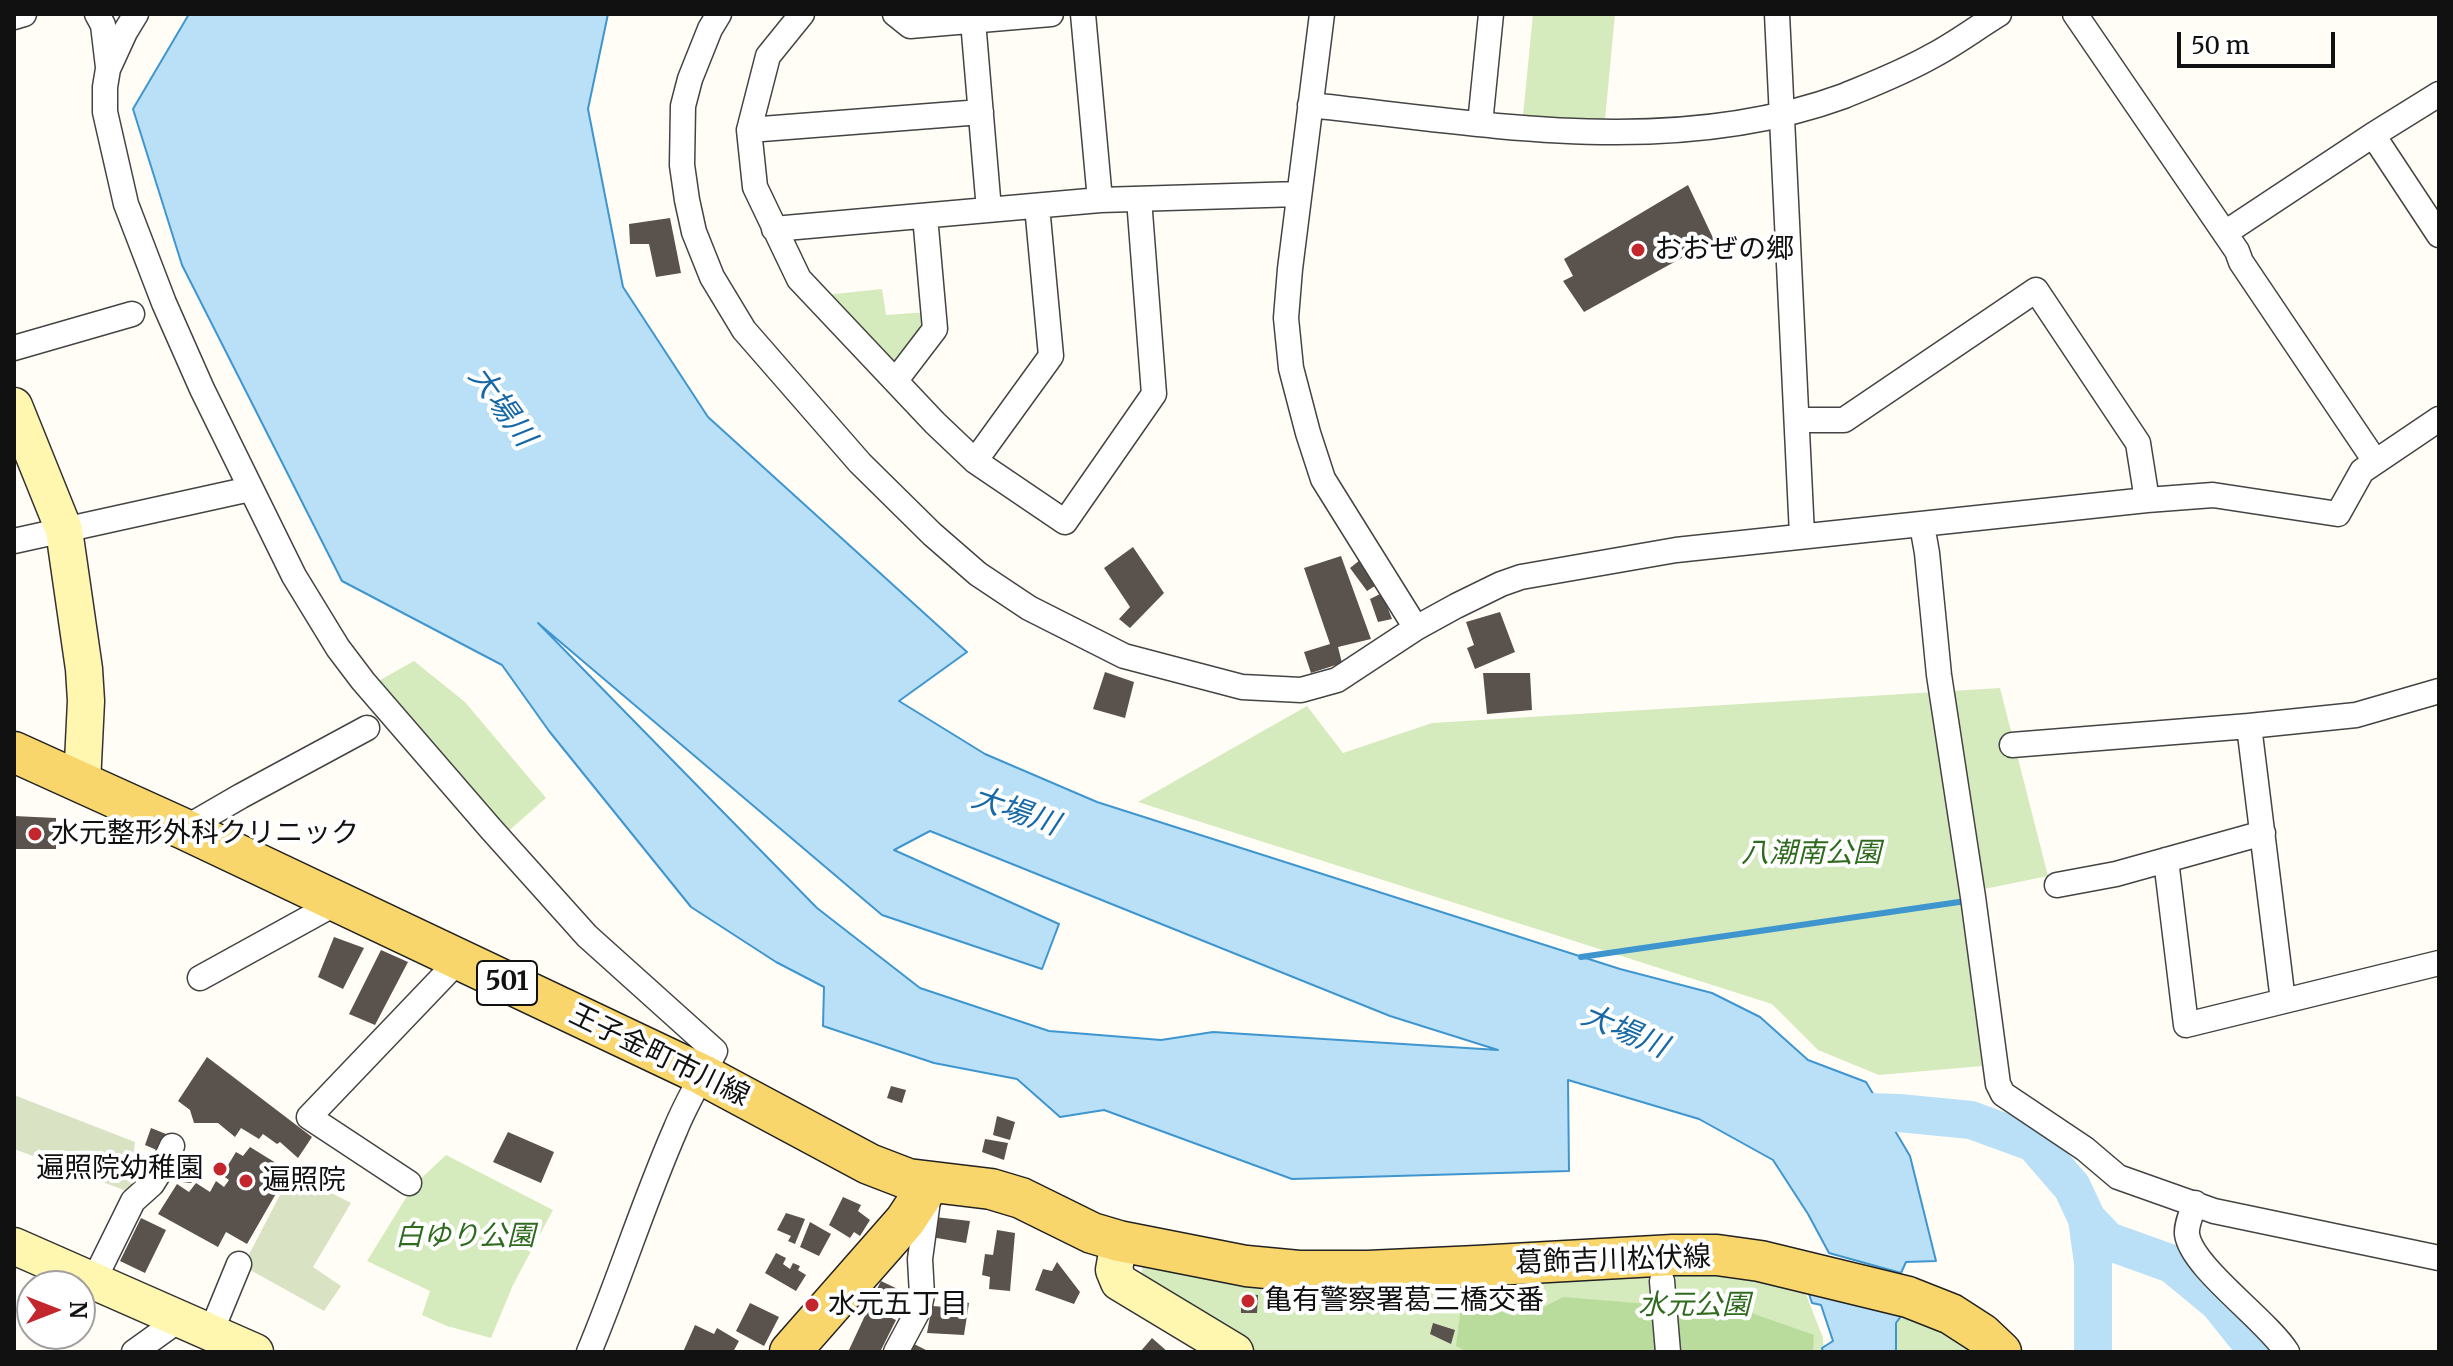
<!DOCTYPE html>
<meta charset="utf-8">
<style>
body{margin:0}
#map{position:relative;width:2453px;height:1366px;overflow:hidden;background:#fffdf5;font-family:Merriweather,serif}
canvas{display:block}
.frame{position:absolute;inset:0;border:16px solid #111;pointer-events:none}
.north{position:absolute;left:16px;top:1270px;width:80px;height:80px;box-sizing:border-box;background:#fff;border:2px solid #a0a0a0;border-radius:50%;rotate:90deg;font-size:22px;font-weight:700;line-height:32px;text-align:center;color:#111}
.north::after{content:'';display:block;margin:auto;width:28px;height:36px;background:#c4262e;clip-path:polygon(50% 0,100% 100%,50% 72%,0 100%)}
.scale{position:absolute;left:2177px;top:32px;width:158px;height:36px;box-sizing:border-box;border:4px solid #111;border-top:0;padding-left:10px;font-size:24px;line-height:28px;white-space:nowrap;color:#111;-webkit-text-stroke:6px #fff;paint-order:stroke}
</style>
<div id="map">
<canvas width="2453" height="1366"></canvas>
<div class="frame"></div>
<div class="north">N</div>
<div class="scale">50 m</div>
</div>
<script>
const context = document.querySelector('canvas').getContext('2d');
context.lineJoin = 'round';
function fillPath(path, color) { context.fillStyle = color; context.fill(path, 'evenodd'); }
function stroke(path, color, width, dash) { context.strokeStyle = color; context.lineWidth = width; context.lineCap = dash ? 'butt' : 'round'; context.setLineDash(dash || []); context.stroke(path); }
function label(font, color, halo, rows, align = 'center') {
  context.font = font + ' Merriweather,"Noto Sans JP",serif'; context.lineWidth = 8; context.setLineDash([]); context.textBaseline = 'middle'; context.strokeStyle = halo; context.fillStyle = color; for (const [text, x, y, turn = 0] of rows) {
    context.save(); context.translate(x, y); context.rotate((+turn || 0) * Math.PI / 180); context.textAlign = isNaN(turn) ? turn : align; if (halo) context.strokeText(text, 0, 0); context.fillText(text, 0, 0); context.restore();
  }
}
const green = new Path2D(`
 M1533 14H1615L1605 120 1523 116Z
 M882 289 886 315 928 312 929 324 900 360H888L825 295Z
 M414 661 465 702 546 798 504 835 373 684Z
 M2000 688 2048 876 1960 894 1982 1066 1879 1075 1818 1050 1772 1004 1138 802 1307 706 1343 753 1432 723Z
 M446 1155 553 1210 513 1285 491 1338 447 1326 422 1315 430 1291 367 1261 414 1185Z
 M1145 1257 1693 1261 1800 1279 1823 1338 1824 1352H1258L1215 1322 1140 1281Z
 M1844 1288 1926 1309 1986 1352H1850Z`);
const forest = new Path2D(`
 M1703 1296 1814 1335 1813 1352H1467L1456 1346 1461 1306 1542 1308 1563 1297 1648 1304Z`);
const cemetery = new Path2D(`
 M14 1095 135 1142 134 1150 152 1160 145 1178 132 1193 14 1149Z
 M295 1166 315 1175 310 1182 351 1203 313 1267 341 1286 324 1311 243 1266Z`);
const water = new Path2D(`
 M189 14H608L588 109 623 287 708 417 967 652 899 701 985 754 1097 802 1620 969 1712 993 1760 1017 1808 1060 1866 1082 1910 1156 1936 1261 1906 1262 1901 1273 1829 1253 1808 1214 1773 1160 1699 1119 1568 1080 1569 1171 1292 1179 1104 1110 1060 1117 1017 1079 934 1063 823 1026 824 987 776 962 691 907 549 731 502 665 342 581 182 265 133 109ZM538 623 882 915 1042 969 1059 924 894 850 930 831 1390 1016 1498 1050 1213 1032 1161 1040 1049 1031 920 988 817 908Z
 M1806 1285 1904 1312 1896 1323V1352H1823L1822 1348 1833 1341 1821 1305 1812 1303Z`);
const stream = new Path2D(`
 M1581 957 1966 901`);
const river = new Path2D(`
 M1832 1111 1899 1113 1971 1120 2034 1143 2072 1187 2087 1219 2093 1262V1352
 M2087 1219 2108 1241 2172 1264 2218 1302 2258 1352`);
const building = new Path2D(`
 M1688 185 1714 240 1584 312 1563 281 1573 276 1564 259Z
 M670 218 681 273 656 277 649 244H630L629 224Z
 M1133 547 1164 593 1130 628 1119 619 1130 607 1104 568Z
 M1341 556 1371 639 1338 647 1342 663 1311 673 1304 652 1330 644 1304 568Z
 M1360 560 1378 584 1367 591 1350 568Z
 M1382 593 1392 619 1378 622 1370 599Z
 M1500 612 1515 652 1475 669 1467 648 1474 645 1466 622Z
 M1105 672 1134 682 1125 718 1093 709Z
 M1483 673H1530L1532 710 1487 714Z
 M14 816 56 818V849H14Z
 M334 937 364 948 343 989 318 977Z
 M381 950 408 962 375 1025 349 1014Z
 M207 1057 312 1137 298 1158 280 1142 277 1144 263 1134 259 1139 241 1128 235 1137 218 1123H194L190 1110 178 1101Z
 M891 1086 906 1090 902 1103 887 1098Z
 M997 1116 1015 1122 1010 1140 993 1135Z
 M151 1128 166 1134 159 1151 145 1145Z
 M508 1132 554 1152 541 1183 493 1162Z
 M985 1139 1008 1143 1004 1160 982 1152Z
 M250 1147 289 1171 247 1244 226 1232 218 1247 158 1214 177 1184 189 1192 196 1183 210 1192 216 1181 224 1187 229 1180 222 1175 236 1152 243 1156Z
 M184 1167 193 1169 196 1177 191 1183 182 1182 179 1174Z
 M843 1197 861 1205 858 1211 870 1220 860 1236 854 1232 850 1238 829 1225Z
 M786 1213 805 1219 795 1244 788 1241 791 1236 777 1230Z
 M935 1217 970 1221 966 1243 931 1237Z
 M141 1218 166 1230 145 1273 120 1261Z
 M810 1222 831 1234 819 1256 800 1247Z
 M997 1230 1015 1233 1010 1291 989 1289 990 1277 982 1275 985 1254 993 1255Z
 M776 1253 786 1258 783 1264 790 1269 793 1263 800 1266 798 1270 806 1275 796 1291 765 1273Z
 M1057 1262 1080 1292 1074 1304 1035 1290 1043 1269 1052 1271Z
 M881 1281 904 1292 894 1309 873 1297Z
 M1241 1294 1258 1295 1257 1313H1241Z
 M960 1301 969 1303 964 1335 927 1333 932 1306 960 1308Z
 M750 1303 779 1317 764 1346 736 1331Z
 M869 1307 896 1320 880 1352H848Z
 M1433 1323 1455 1330 1451 1344 1430 1334Z
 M695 1325 714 1334 717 1328 739 1341 733 1352H683Z
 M1152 1338 1168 1352H1140Z
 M912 1343 930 1352H905Z`);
const street = new Path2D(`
 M97 14 103 25 108 67
 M136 14 125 32 108 69 105 87V112L126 204 164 303 202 389 294 576 338 648 363 681 491 829 587 936 715 1051C702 1077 687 1101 676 1128 644 1201 620 1278 589 1352
 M719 14 710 29 690 79 683 106 682 165 687 200 694 232 712 277 744 330 860 463 932 534 978 574 1029 608 1124 656 1242 687 1301 690 1337 680 1416 628 1456 606 1501 584 1521 577 1676 550 2147 500 2213 495 2338 514 2362 471 2439 419
 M802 14 768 56 749 130 755 187 799 279 935 423 975 461 1065 522 1154 394 1139 199
 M895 14 910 26 1051 14
 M1083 14 1100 200
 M1322 14 1290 269 1286 318 1291 368 1308 433 1323 479 1416 628
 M1777 14 1802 535
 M2075 14 2237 251 2241 262 2375 461
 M14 17 24 14
 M973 21 989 210
 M1310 105C1486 124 1672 159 1844 96 1873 84 1904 72 1932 56 1955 44 1976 28 1999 14
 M1480 124 1491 14
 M749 130 981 112
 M2373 135 2439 235
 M774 229 1100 200 1299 194
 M2225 233 2373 135 2439 94
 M14 348 132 314
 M896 380 935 329 925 216
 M1798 420H1844L2036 290 2138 443 2147 500
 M975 461 1051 356 1037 206
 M1922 525 1927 553 1939 675 1973 897 1998 1084 2003 1094 2085 1149 2118 1177 2214 1211 2439 1258
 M14 541 250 489
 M2249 726 2283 1001
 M2012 745 2249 726 2356 715 2439 691
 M184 829 241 796 367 728
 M2166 860 2186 1025 2439 963
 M2057 885 2116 874 2263 833
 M200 978 338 902
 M409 1183 309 1117 459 960
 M2195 1203C2192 1212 2186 1225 2187 1234 2191 1267 2266 1319 2287 1352
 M94 1280 133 1201 152 1184 162 1168 172 1146
 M1662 1281 1668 1352
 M211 1332 239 1264
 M134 1352 180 1319
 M896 1352 919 1309 922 1295 920 1259 929 1193`);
const secondary = new Path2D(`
 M14 406 64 530 84 669 86 701 82 783
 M1119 1241 1114 1270 1119 1282 1235 1352
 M14 1246 255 1352`);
const primary = new Path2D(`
 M14 752 184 829 703 1075 869 1164 908 1179 991 1189 1021 1198 1092 1233 1119 1241 1246 1266 1299 1271H1368L1477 1266 1673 1255H1717L1760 1261 1908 1297 1951 1314 1982 1334 2001 1352
 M790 1352 905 1221 930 1183`);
const markers = [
 [1638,250,8,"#c4262e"],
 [35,834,8,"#c4262e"],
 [220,1169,8,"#c4262e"],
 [246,1181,8,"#c4262e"],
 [1248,1301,8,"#c4262e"],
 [812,1305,8,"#c4262e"]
];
const shields = [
 [507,983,60]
];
const shieldNames = [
 ["501",507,983]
];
const poiNames = [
 ["おおぜの郷",1654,250],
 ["水元整形外科クリニック",51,834],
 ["遍照院幼稚園",204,1169,"right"],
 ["遍照院",262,1181],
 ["亀有警察署葛三橋交番",1264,1301],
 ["水元五丁目",828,1305]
];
const parkNames = [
 ["八潮南公園",1811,854],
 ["白ゆり公園",465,1237],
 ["水元公園",1694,1306]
];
const streetNames = [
 ["王子金町市川線",659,1056,26],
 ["葛飾吉川松伏線",1613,1261,-2]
];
const waterNames = [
 ["大場川",501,407,54],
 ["大場川",1015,812,19],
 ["大場川",1624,1032,23]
];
fillPath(green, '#d5ebbd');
fillPath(forest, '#b9dc9c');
fillPath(cemetery, '#d9e3c4');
fillPath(water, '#b9e0f7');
stroke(water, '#3f96cf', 2);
stroke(stream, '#3f96cf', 6);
stroke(river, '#b9e0f7', 38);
fillPath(building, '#5a524d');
stroke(street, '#444', 27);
stroke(secondary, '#333', 39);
stroke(primary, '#222', 43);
stroke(street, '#fff', 24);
stroke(secondary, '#fff6b0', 36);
stroke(primary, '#f9d66b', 40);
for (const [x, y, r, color] of markers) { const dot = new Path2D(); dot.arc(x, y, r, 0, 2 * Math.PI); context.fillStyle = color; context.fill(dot); stroke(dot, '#fff', 3); }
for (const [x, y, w] of shields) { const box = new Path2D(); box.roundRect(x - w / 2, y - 22, w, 44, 6); context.fillStyle = '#fff'; context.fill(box); stroke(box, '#111', 2); }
label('bold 26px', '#111', null, shieldNames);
label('28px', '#111', '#fff', poiNames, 'left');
label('italic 28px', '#2f6b1f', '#fff', parkNames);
label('28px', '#111', '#fff', streetNames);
label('italic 30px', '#1768a6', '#fff', waterNames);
</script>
